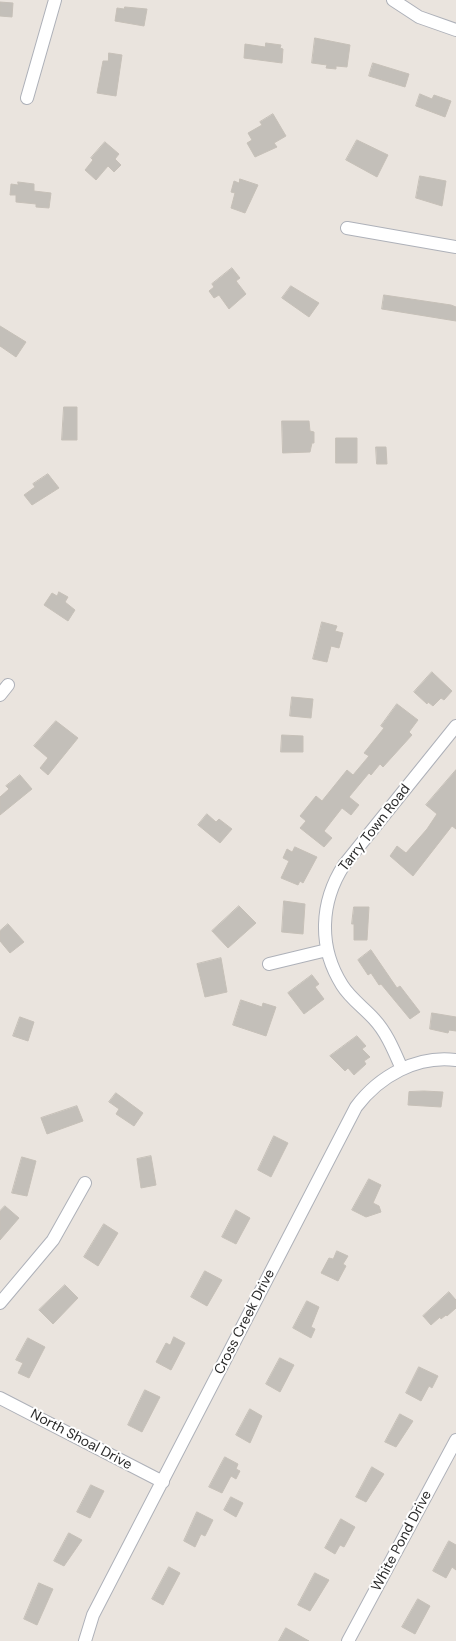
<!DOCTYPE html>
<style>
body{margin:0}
canvas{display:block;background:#eae4de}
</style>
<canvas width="456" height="1641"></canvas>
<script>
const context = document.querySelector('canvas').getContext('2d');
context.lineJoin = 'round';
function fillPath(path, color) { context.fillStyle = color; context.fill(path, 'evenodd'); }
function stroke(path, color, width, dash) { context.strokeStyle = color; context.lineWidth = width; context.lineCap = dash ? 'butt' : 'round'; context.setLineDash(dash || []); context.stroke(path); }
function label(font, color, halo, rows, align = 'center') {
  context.font = font + ' "DM Sans",sans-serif'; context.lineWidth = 4; context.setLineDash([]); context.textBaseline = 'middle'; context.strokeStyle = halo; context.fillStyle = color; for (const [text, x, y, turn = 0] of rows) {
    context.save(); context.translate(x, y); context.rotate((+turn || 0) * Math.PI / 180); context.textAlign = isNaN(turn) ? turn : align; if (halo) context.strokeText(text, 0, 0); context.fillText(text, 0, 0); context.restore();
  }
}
const building = new Path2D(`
 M0 2 13 3 12 17 0 16Z
 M125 7 147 9 144 26 115 21 117 8 124 9Z
 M315 38 350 45 347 67 336 66V69L326 68 327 65 312 63Z
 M266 43 281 45 280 48 283 49 282 63 244 58 245 44 265 47Z
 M109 53 122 55 116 96 97 93 103 61H108Z
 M373 63 409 74 405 87 369 76Z
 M420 94 432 99 434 95 451 101 445 117 416 106Z
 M273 114 286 136 274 143 277 147 255 157 247 143 252 140 248 133 262 125 260 122Z
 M357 140 388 155 377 177 346 160Z
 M105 142 119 154 115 159 121 165 114 172 108 166 96 180 85 170 93 160 91 158Z
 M420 176 446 181 442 206 416 198Z
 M240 179 258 185 245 213 231 208 235 193 231 192 234 181 239 183Z
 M18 182 34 184V191L51 193 49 208 36 207V204L16 202V195H10L11 184 18 185Z
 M232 268 240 278 236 281 246 294 229 309 219 295 214 298 209 291 214 287 212 284Z
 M291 286 319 303 309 317 282 298Z
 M384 295 451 305 456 307V321L382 309Z
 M0 326 26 342 16 357 0 346Z
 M64 407H77V440H62Z
 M282 421H309L310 431 314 432V443H312L310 452 283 453Z
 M336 438H357V463H336Z
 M376 447H386L387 464H377Z
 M48 474 59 488 32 505 24 495 35 487 33 484Z
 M59 592 68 597 65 602 75 610 68 621 44 605 52 593 57 596Z
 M322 622 337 626 335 631 343 633 339 648 331 646 327 662 313 659Z
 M432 672 452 691 444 700 441 698 433 706 428 702 427 704 414 692Z
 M292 697 313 699 311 718 290 716Z
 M397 704 418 720 409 732 412 735 383 767 380 764 371 775 369 773 349 797 359 805 351 815 342 808 324 831 332 838 324 847 300 828 306 821 300 816 316 796 322 801 347 770 353 775 369 756 364 753 384 728 381 726Z
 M56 721 78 738 48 775 40 768 48 758 34 746Z
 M282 735 303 736V752H281Z
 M456 770V829L452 826 413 876 390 856 397 846 406 853 427 829 437 814 426 805Z
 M20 775 32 789 0 815V797L9 789 6 786Z
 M207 814 216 822 219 819 232 829 220 843 198 825Z
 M295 847 317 857 303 883 300 881 298 885 281 878 289 861 283 858 287 849 292 852Z
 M284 901 305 904 303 934 282 932Z
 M239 906 256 923 228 948 212 931Z
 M354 907H369L367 940H354V924H352Z
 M8 924 24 942 10 953 0 941V931Z
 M371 950 397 988 400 986 420 1012 410 1019 381 984 379 985 371 973 368 975 358 960Z
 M221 958 227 992 205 997 197 964Z
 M312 975 319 984 315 987 324 999 304 1014 288 993Z
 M241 1000 262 1007 263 1003 276 1007 266 1036 233 1025Z
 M432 1013 456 1017V1031L449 1030 448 1033 430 1029Z
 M20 1017 34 1022 28 1041 13 1036Z
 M357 1036 366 1046 362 1049 370 1057 364 1061 366 1064 354 1075 348 1068 345 1071 330 1056Z
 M424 1091 443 1092 441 1107 408 1105 409 1092Z
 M116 1093 143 1113 134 1126 116 1114 119 1109 109 1102Z
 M77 1106 83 1121 47 1134 41 1118Z
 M274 1136 288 1143 271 1177 258 1170Z
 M151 1156 156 1185 141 1188 137 1159Z
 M22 1157 36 1161 27 1196 12 1193Z
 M369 1179 381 1185 373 1203 379 1206 381 1212 366 1217 352 1210Z
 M5 1206 19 1218 0 1240V1211Z
 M236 1210 250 1218 236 1244 222 1237Z
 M104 1224 118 1233 98 1266 84 1257Z
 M337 1251 348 1256 343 1264 346 1266 338 1281 321 1273 329 1258 333 1259Z
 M205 1271 222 1280 207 1306 191 1297Z
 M65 1285 78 1298 53 1324 39 1310Z
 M449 1292 456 1300V1308L447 1316 446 1315 441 1319 440 1317 431 1325 423 1316Z
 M307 1301 319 1307 311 1327 315 1329 311 1338 293 1328Z
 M174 1337 185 1343 171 1370 156 1362 166 1343 170 1345Z
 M28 1338 45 1347 29 1378 18 1373 23 1363 16 1360Z
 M280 1358 294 1365 280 1392 266 1384Z
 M419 1367 438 1376 432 1388 429 1386 421 1401 406 1393Z
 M145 1390 160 1397 142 1432 128 1425Z
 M250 1409 262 1416 250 1443 236 1435Z
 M400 1414 413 1421 396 1447 385 1442Z
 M225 1457 238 1464 236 1469 240 1471 236 1479 231 1476 222 1493 209 1487Z
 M372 1467 384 1474 366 1502 356 1497Z
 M91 1485 104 1491 90 1518 77 1512Z
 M231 1497 243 1503 236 1517 224 1510Z
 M197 1512 213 1520 205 1536 201 1534 195 1547 184 1541Z
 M341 1519 355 1527 344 1547 340 1545 335 1554 325 1548Z
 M69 1533 82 1540 64 1566 54 1561Z
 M449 1541 456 1545V1570L452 1567 446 1578 433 1571Z
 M169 1567 180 1573 163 1605 152 1599Z
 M315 1573 329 1580 310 1611 298 1605Z
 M39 1583 53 1589 37 1625 24 1619Z
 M418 1599 430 1606 415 1634 402 1627Z
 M286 1628 309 1641H279Z`);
const street = new Path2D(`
 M393 0 419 17 456 30
 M27 98 55 0
 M347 228 456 247
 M0 695 8 685
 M269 964 327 950
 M402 1069C394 1051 387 1033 374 1019 363 1007 350 998 342 985 318 947 320 902 344 865L456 726
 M0 1303 53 1240 85 1183
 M0 1398 163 1482
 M85 1641 93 1615 356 1107C379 1076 417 1055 456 1060
 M348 1641 456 1440`);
const streetNames = [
 ["Tarry Town Road",375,828,-52],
 ["Cross Creek Drive",245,1322,-63],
 ["North Shoal Drive",81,1440,28],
 ["White Pond Drive",402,1541,-62]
];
fillPath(building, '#c3bfb9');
stroke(building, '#c6c0b8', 1);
stroke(street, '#aeb1b9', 14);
stroke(street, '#fff', 12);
label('14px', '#2a2a2a', '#fff', streetNames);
</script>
